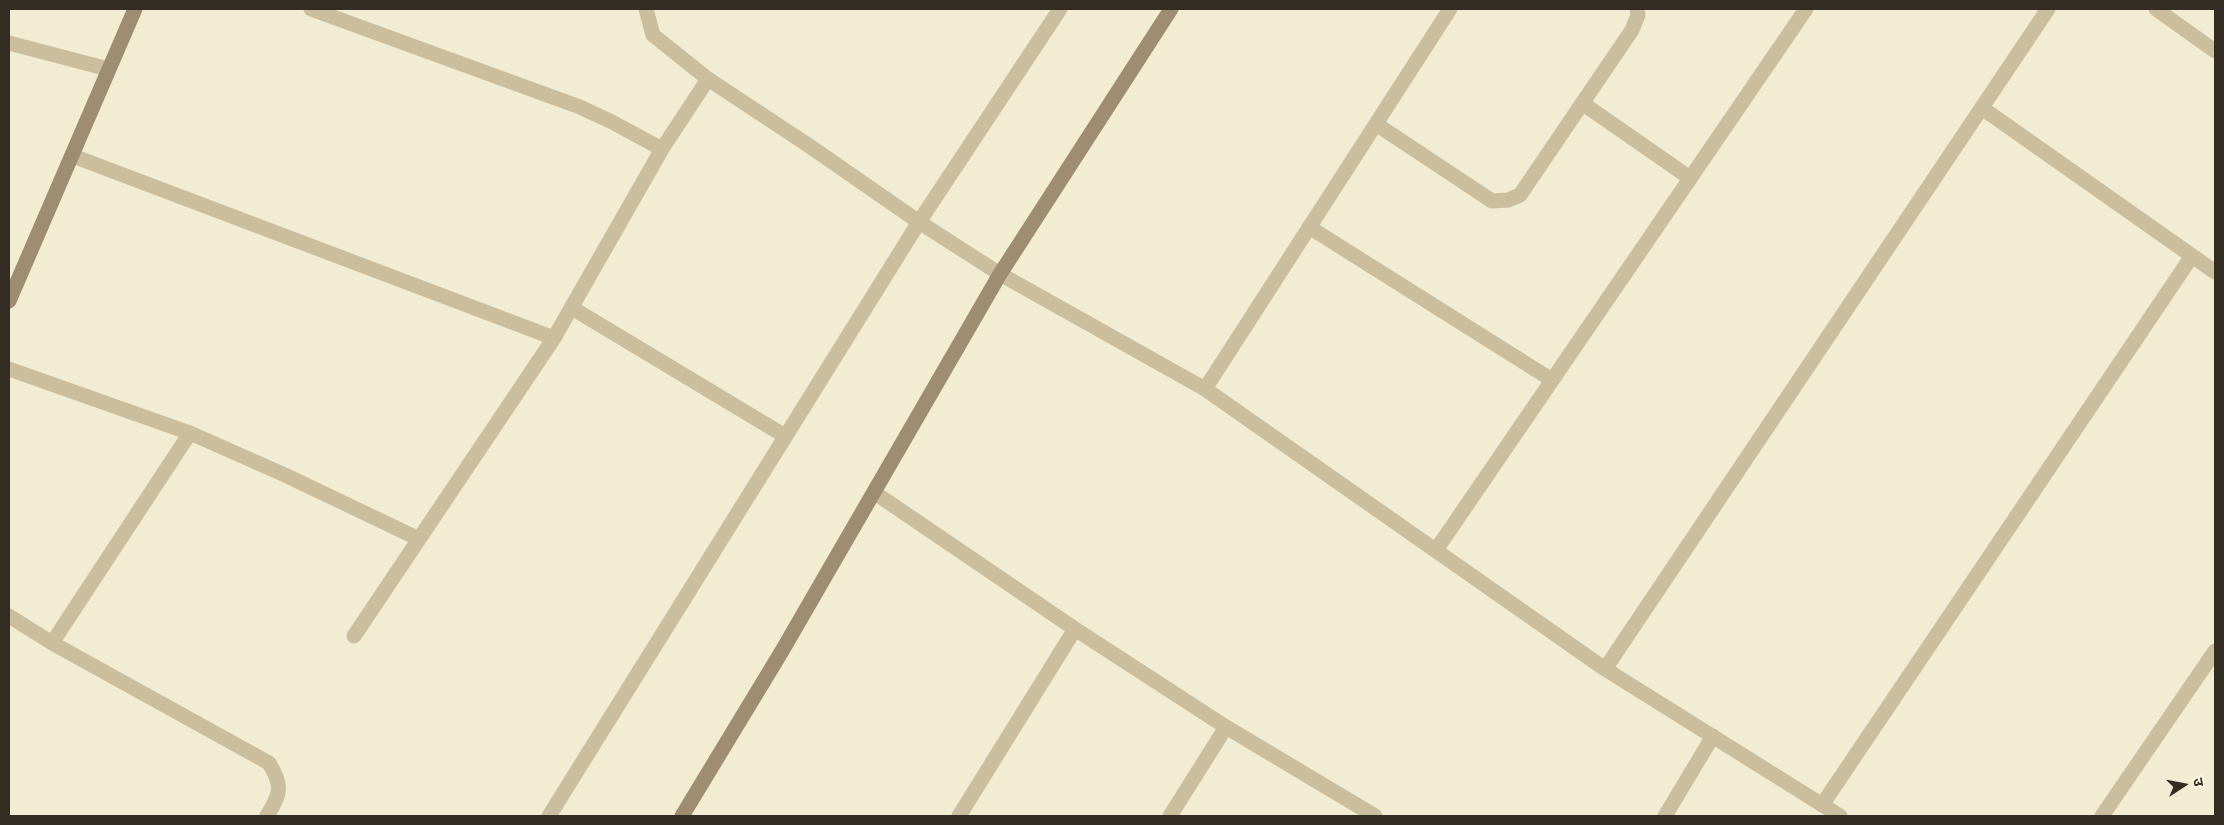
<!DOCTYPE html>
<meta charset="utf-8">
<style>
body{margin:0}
#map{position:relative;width:2224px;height:825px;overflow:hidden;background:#f2ecd3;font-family:Quicksand,"Noto Sans Devanagari",sans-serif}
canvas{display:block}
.frame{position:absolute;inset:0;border:10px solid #332c23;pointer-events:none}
.north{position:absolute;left:2159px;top:760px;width:50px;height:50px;-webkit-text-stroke:4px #faf5e0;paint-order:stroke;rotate:79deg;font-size:14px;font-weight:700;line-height:20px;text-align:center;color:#332c23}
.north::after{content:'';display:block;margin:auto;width:18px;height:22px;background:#332c23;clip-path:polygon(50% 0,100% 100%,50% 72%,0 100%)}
</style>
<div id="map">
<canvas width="2224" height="825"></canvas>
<div class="frame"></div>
<div class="north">उ</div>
</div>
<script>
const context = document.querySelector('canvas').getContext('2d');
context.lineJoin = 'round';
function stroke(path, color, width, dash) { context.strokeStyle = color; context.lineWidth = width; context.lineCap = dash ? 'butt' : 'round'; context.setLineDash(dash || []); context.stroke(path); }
const street = new Path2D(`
 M311 9 580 107 612 122 662 149
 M646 9 653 35 708 79 808 145 919 222 1000 274 1205 389 1605 669 1840 816
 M2156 9 2215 51
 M9 43 108 69
 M1582 103 1690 178
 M1982 108 2215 272
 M1376 124 1492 201 1508 200 1520 195 1632 30 1638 15 1637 9
 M73 156 554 338
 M1309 227 1552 380
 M572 308 785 436
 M9 369 190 433 285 475 419 539
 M1205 389 1450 9
 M875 493 1075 629 1226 727 1375 816
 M1436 550 1806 9
 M9 616 52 643 269 763C283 786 281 793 267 816
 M354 636 554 338 662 149 708 79
 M52 643 190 433
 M1605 669 2048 9
 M1822 805 2192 256
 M549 816 919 222 1060 9
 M959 816 1075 629
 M1170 816 1226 727
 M1665 816 1713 736
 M2102 816 2215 651`);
const secondary = new Path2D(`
 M9 301 135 9
 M682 816 782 651 1000 274 1171 9`);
stroke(street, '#cbbe9f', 15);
stroke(secondary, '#9e8d70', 15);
</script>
